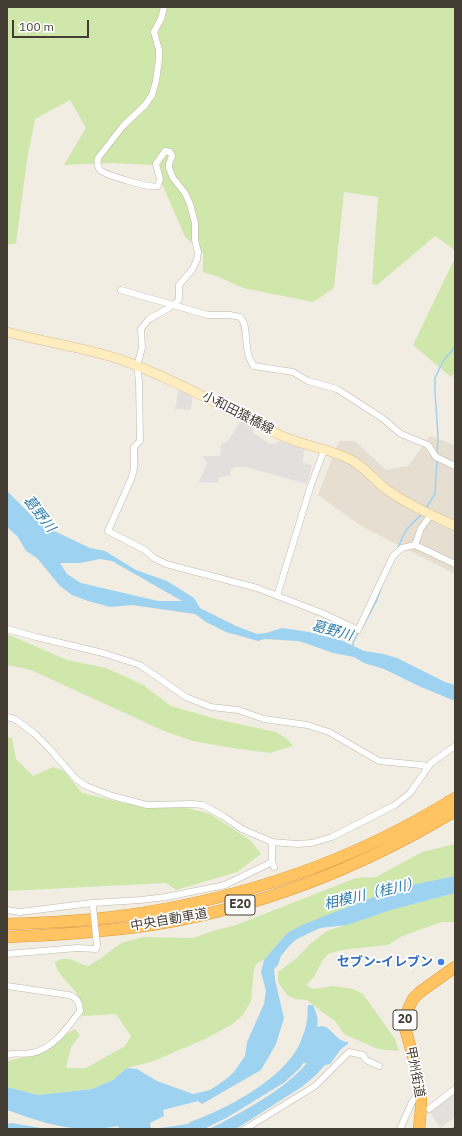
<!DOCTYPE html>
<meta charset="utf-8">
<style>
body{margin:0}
#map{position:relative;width:462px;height:1136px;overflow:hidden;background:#f2ede3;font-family:"IBM Plex Sans",sans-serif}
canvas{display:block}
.frame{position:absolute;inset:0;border:8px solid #443d34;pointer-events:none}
.scale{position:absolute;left:12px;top:20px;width:77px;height:18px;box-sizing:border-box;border:2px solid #443d34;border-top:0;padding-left:5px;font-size:12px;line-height:14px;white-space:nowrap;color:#443d34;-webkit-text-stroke:3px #fff;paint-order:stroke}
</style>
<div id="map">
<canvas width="462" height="1136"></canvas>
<div class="frame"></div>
<div class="scale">100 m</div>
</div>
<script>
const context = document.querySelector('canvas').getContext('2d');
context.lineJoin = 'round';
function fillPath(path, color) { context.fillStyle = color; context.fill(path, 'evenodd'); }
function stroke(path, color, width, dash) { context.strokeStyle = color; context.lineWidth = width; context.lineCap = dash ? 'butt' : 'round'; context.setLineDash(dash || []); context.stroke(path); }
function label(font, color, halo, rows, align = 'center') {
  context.font = font + ' "IBM Plex Sans","Noto Sans JP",sans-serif'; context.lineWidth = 3.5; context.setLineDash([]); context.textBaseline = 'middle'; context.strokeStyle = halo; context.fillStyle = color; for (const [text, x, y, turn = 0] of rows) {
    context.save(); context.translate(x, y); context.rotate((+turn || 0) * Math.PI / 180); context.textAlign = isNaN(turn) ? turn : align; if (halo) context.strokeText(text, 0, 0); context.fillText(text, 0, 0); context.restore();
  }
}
const residential = new Path2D(`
 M430 436 455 445V574L361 526 318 495 339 441H355L386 470 408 466Z`);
const green = new Path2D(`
 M7 7H455V250L435 236 377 285 372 284 378 197 344 192 334 288 313 302 243 288 219 277 203 272V253L185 237 154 165 112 163 64 165 86 128 70 100 35 119 27 160 16 243 7 245Z
 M455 258V372L451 377 413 345Z
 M7 634 67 660 106 668 143 685 171 706 216 719 276 732 287 739 293 746 270 753 232 748 193 741 164 731 31 670 7 665Z
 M7 737 12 738 16 759 33 776 53 767 64 771 82 793 123 803 161 808 184 807 210 814 250 840 261 854 237 872 176 890 166 883 7 891Z
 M455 844V876L396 888 357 903 287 933 264 960 257 963 254 969 251 1001 243 1015 231 1025 207 1038 154 1061 127 1068 113 1080 92 1089 38 1095 7 1087V1061L29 1056 75 1029 80 1035 71 1047 66 1068H86L125 1046 131 1036 116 1014 82 1016C82 1011 82 1005 80 1000 75 986 57 977 55 962 68 954 75 963 88 966L100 959 121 943 143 937 193 938 213 931 236 925 356 878 376 877 422 852Z
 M455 893V922H442L402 936 388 945 341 950 328 954 322 961 314 977 306 985 313 989 333 986 353 989 363 994 395 1039 399 1051 378 1049 344 1034 335 1021 325 1014 307 1000 296 999 288 996 278 982V972L297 958 311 943 327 931 391 910Z`);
const parking = new Path2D(`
 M179 387 193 393 191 410 175 409Z
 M241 420 256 426 252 432 270 444H275L279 441 304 449 303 463 312 465 307 484 246 467H234L231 469 230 475 219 478 218 483 199 482 207 462 202 456H220L221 444 228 441Z
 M455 1092V1117L440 1128 429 1111Z`);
const water = new Path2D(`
 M7 491 32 516 50 529 90 548 105 551 136 570 167 581 194 598 200 608 236 626 257 634 266 633 282 628 309 632 343 641 364 651 383 654 397 658 445 682 455 685V701L421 687 384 669 364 663 354 657 333 653 305 643 298 641 265 639 258 641 226 632 206 622 195 614 132 605 110 607 88 601 72 595 60 586 37 558 26 551 18 537 7 527ZM100 559 112 561 182 601H158L81 583 67 574 60 563H80Z
 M455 876V893L391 910 347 925 320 928 297 939 290 945 281 956 278 965 274 969 275 980 284 1018 276 1044 261 1070 202 1104 198 1101 163 1110 164 1116 150 1123 151 1129H119L118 1126C76 1134 46 1124 7 1110V1087L38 1095 92 1089 113 1080 127 1068 137 1069 157 1081 193 1094 210 1090 225 1080 234 1072 245 1056 247 1042 264 1004 266 991 261 972 264 960 287 933 302 925 396 888Z
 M308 1005H313C316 1012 319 1019 317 1027 319 1027 321 1026 323 1026 333 1029 337 1042 348 1042V1044L341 1049 330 1064 325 1065 316 1075 303 1086 236 1129H209C238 1115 287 1088 306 1064L304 1062 300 1068 285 1082 228 1117 204 1129H154L188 1124 190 1122C225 1110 285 1078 300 1043 303 1036 306 1028 307 1020 308 1015 307 1009 308 1005Z
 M12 1123 47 1129H7V1124Z`);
const stream = new Path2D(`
 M437 455 438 436 435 392V378L443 361 455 347
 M426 508 435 494 437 460
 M398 548C401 541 403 534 408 528 412 523 417 519 422 514
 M362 628 376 602 383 583
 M353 648V643L358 633`);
const street = new Path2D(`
 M164 7 161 19 154 32 159 50V59L156 81 152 95 145 105 123 126 98 158C97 162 97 166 100 170 106 175 151 189 158 186L160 179 156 164 165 151 170 152 172 156 169 164V168L173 178 185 193 190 204 195 223V240L198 252 197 260 192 270 179 285V298L178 301 169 308 149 319 141 329 142 348 137 366 139 381 140 441 134 447V468L132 477 108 531 145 550 154 558 166 564 257 588 322 613 358 630 393 556 402 548 415 545 455 564
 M121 290 208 315H230L240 317C250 326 242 352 254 366L293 372 308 381 337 389 382 418 401 434 428 445 436 457 455 466
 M415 545 421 528 431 515
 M277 596 311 485 324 450
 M7 629 36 637 103 653 140 665 186 697 211 707 238 710 264 719 307 725 329 732 379 761 421 765 428 767
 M7 717 15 719 35 734 48 747 76 779 86 786 112 796 147 805 192 804 203 805 223 816 242 829 272 842 297 844 312 843 332 837 395 805 410 793 431 763 455 746
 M272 842V862L274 867
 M7 910 20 912 92 903 141 900 166 897 225 885 272 862
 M7 954 77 948 96 949 97 945
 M7 986 69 995C78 998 79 1002 80 1011 68 1027 53 1049 32 1053 24 1055 15 1052 7 1055
 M429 1109 455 1089
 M245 1129 315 1086 349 1052 363 1055 366 1060 379 1066
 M400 1129 412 1102 417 1095 421 1094`);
const secondary = new Path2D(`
 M7 332C44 342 82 347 119 359 175 379 226 409 280 435 303 446 329 448 351 460 365 467 374 480 386 489 406 504 432 515 455 526`);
const highway = new Path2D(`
 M7 924C45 923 84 921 121 916 239 900 354 861 455 798
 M7 937C55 935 104 932 151 925 259 908 362 867 455 811
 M419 1129 421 1108V1094L416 1067 405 1028 406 1014 413 999 420 992 455 967`);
const rail = new Path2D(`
 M452 1129 455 1127`);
const streetBridge = new Path2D(`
 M93 907 97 945`);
const markers = [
 [441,962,4,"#3f7fe0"]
];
const shields = [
 [240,905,30],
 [405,1020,24]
];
const shieldNames = [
 ["E20",240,905],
 ["20",405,1020]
];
const streetNames = [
 ["小和田猿橋線",238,413,27],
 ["中央自動車道",169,920,-10],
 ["甲州街道",415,1072,79]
];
const shopNames = [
 ["セブン-イレブン",433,962]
];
const waterNames = [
 ["葛野川",39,514,52],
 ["葛野川",332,631,15],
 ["相模川（桂川）",372,894,-13]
];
fillPath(residential, '#e6dfd1');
fillPath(green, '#cfe7ab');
fillPath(parking, '#e2e0dc');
fillPath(water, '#9ed2f1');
stroke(stream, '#9ed2f1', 1.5);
stroke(street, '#c0b7a9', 7);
stroke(secondary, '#d3bf92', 10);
stroke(highway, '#df9731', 12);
stroke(street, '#fff', 6);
stroke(secondary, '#ffedc0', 9);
stroke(highway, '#ffc461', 11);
stroke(rail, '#949494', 1.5, [5, 5]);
stroke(streetBridge, '#c0b7a9', 7, []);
stroke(streetBridge, '#fff', 6);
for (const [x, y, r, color] of markers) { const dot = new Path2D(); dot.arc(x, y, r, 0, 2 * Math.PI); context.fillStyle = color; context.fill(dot); stroke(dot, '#fff', 1.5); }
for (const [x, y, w] of shields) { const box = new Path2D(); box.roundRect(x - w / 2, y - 10, w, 20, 3); context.fillStyle = '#fff'; context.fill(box); stroke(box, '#443d34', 1); }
label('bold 12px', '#443d34', null, shieldNames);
label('13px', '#443d34', '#fff', streetNames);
label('bold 13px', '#366cbe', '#fff', shopNames, 'right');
label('italic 14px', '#2b79a8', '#fff', waterNames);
</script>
